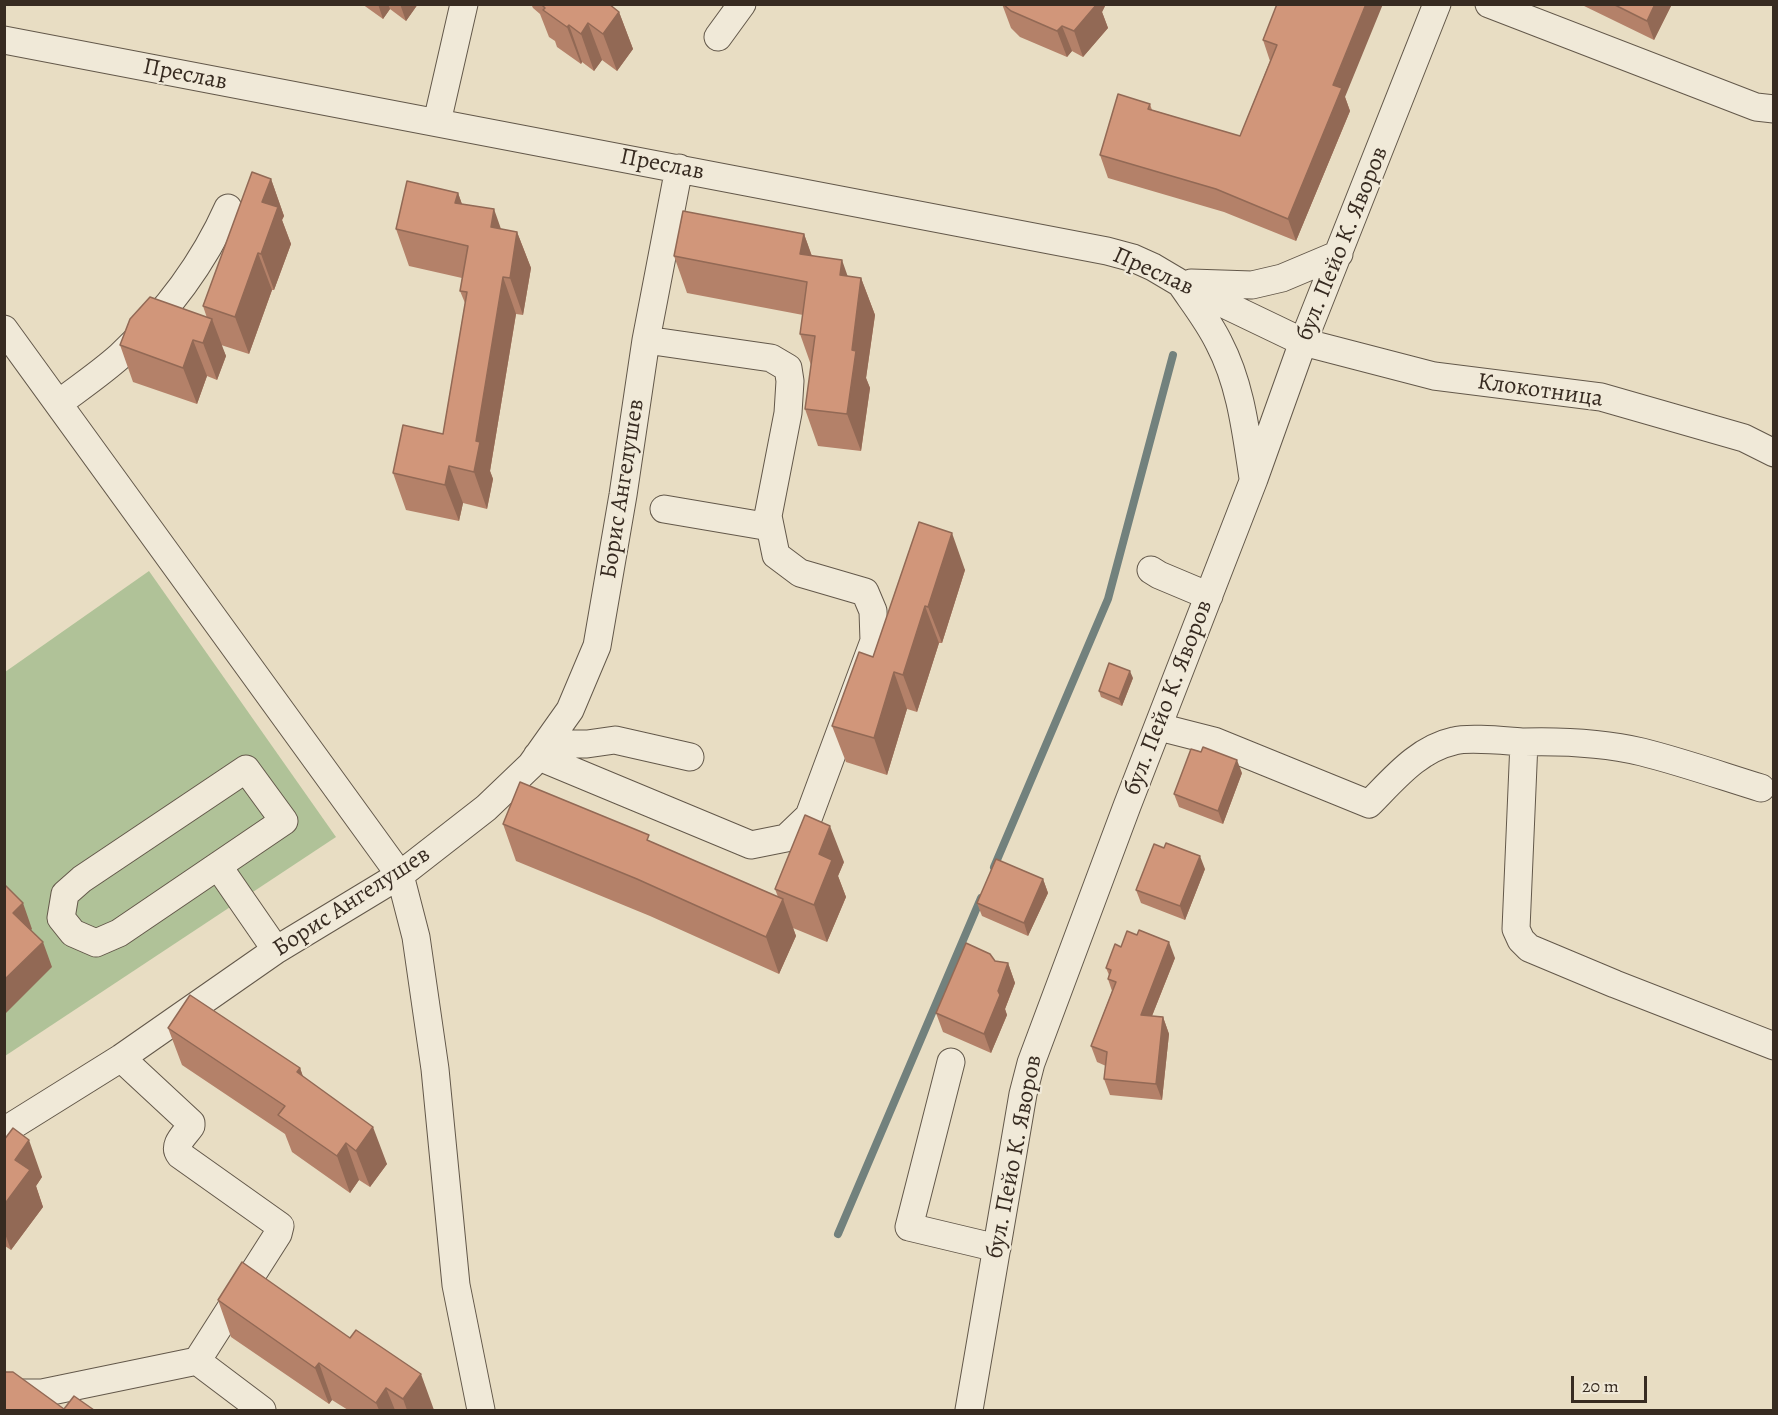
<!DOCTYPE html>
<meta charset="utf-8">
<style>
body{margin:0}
#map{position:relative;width:1778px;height:1415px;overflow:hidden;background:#e8ddc3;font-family:Alegreya,serif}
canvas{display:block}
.frame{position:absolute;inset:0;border:6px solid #372b21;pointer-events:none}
.scale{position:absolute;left:1571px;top:1376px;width:76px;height:27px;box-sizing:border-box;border:3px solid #372b21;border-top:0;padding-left:8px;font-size:18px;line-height:21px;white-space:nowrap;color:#372b21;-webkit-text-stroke:4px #f0e9d8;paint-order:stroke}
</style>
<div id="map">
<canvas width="1778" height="1415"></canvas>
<div class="frame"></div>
<div class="scale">20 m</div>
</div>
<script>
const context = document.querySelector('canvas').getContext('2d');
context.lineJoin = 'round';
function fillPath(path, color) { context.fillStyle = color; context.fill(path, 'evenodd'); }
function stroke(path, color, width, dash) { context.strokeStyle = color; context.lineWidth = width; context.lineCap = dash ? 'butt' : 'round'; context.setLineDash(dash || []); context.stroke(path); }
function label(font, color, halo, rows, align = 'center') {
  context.font = font + ' Alegreya,serif'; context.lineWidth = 4.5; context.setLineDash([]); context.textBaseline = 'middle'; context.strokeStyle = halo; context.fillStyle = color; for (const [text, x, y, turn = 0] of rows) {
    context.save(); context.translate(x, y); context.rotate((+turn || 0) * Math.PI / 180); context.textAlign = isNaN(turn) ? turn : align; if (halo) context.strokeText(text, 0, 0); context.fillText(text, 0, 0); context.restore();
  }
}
const green = new Path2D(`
 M149 571 336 837 5 1056V672Z`);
const stream = new Path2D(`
 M994 867 1108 599 1173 355
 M838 1234 981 898`);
const minor = new Path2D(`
 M1489 4 1756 107 1774 109
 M718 37 742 4
 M4 40 1107 251 1133 258 1153 267 1180 283 1303 342 1434 376 1601 397 1744 438 1774 453
 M437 122 464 4
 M1191 283 1252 285 1282 278 1339 254
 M1181 284C1194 303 1209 322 1219 343 1241 385 1246 433 1253 478
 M4 329 400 875 416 937 435 1069 456 1285 481 1410
 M59 403C79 388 101 373 120 356 165 314 203 264 228 208
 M664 509 770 527
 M1151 570 1159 575 1209 596
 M1159 727 1214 741 1369 804C1394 779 1418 749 1454 741 1469 737 1507 741 1524 742L1516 929 1521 940 1529 948 1615 984 1774 1046
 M1524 742C1563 741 1604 743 1642 752 1682 762 1722 776 1761 788
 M546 744H587L615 740 690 757
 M537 756 751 845 786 838 809 816 874 641 873 611 865 592 800 573 776 555 768 516 788 413 790 381 788 368 771 358 646 340
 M246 769 284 821 119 933 96 943 73 933 61 918 65 894 82 879Z
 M218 866 276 950
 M121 1058 191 1123V1126C185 1135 172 1145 180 1155L280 1226 278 1234 197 1361 262 1410
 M951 1062 909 1227 997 1248
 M4 1131 121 1058 276 950 400 875 486 808 531 765 570 710 597 646 623 495 646 340 679 168
 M4 1393H42L197 1361
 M969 1410 1023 1094 1031 1063 1127 806 1254 479 1303 342 1437 4`);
const wall = new Path2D(`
 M362 4H418L406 21 390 9 383 19Z
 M531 4H610L619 12 633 49 617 71 602 60 594 71 582 62 581 64 557 47 555 41 549 37 540 14 533 8Z
 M1002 4H1106L1102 12 1108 28 1083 57 1072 51 1067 57 1020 37 1011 28Z
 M1277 4 1345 97 1350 111 1296 241 1224 212 1108 178 1100 155 1150 104 1152 110 1240 136 1270 61 1263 40Z
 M1580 4H1672L1654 40Z
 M271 179 284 216 282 220 291 244 274 290H272L249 354 221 345 226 356 217 380 207 376 197 404 133 382 120 345 207 318 203 306Z
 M458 193 462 204 501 229 517 232 531 268 523 315 516 314 490 471 493 479 487 509 463 503 459 521 406 510 393 473 443 434 465 303 460 291 462 278 409 266 396 229Z
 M804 234 812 256 848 277 861 278 875 315 866 378 870 388 861 451 818 446 805 409 811 365 800 334 803 315 687 293 674 256Z
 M919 522 965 570 942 643H939L917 712 907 709 887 775 846 762 832 726 873 657Z
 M1133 678 1122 706 1101 697 1099 691Z
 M1242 773 1223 824 1179 807 1174 794Z
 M503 824 651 842 778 897 775 889 844 862 838 876 846 897 827 942 793 928 796 936 779 974 650 916 516 861Z
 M1205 869 1185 920 1141 903 1136 890Z
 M1043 879 1048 893 1028 936 982 916 977 903Z
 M1121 947 1175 958 1152 1016 1163 1017 1169 1034 1162 1100 1110 1095 1104 1079 1106 1066 1097 1062 1091 1046 1112 991 1108 979 1109 975 1106 968Z
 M995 961 1008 963 1015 983 1005 1009 1007 1015 991 1053 943 1032 936 1013Z
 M168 1028 300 1068 303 1077 387 1164 370 1187 359 1180 350 1193 292 1152 285 1134 182 1065Z
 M4 1140 42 1177 36 1186 43 1207 11 1250 5 1246 4 1247Z
 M218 1300 434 1410H348L332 1400 329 1404 231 1337Z`);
const shadedWall = new Path2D(`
 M378 4H388L390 9 383 19Z
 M400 4H418L406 21Z
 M606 4H610L615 17 619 12 633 49 617 71 603 34Z
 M1093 4H1106L1102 12 1108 28 1083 57 1074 31Z
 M1366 4H1383L1345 97 1350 111 1296 241 1288 219 1333 85Z
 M1655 4H1672L1654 40 1647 21Z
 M588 23 602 60 594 71 581 34Z
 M569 25 582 62 581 64 567 27Z
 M1062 26 1072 51 1067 57 1057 31Z
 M271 179 284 216 282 220 291 244 274 290 261 254 262 202Z
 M458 193 471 230 455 203Z
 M494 209 507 246 491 227Z
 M517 232 531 268 523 315 510 278Z
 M804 234 817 271 800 254Z
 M258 253 272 290 249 354 235 317Z
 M842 260 855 297 840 275Z
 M503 277 516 314 490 471 493 479 487 509 474 472 476 441Z
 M861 278 875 315 866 378 870 388 861 451 847 414 852 350Z
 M212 319 226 356 217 380 203 343Z
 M193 340 207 376 197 404 183 368Z
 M449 466 463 503 459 521 445 485Z
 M952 533 965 570 942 643 928 607Z
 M925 606 939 643 917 712 903 675Z
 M1130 671 1133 678 1122 706 1119 699Z
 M894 672 907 709 887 775 874 738Z
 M1237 760 1242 773 1223 824 1218 811Z
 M830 826 844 862 838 876 846 897 827 942 814 905 819 854Z
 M1200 856 1205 869 1185 920 1180 906Z
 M1043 879 1048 893 1028 936 1024 923Z
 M783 899 796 936 779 974 766 937Z
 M23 903 32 929 23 938 13 913Z
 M43 942 52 967 4 1015V980Z
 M1169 942 1175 958 1146 1031 1141 1015Z
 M1008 963 1015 983 1005 1009 1007 1015 991 1053 984 1034 998 991Z
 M1163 1017 1169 1034 1162 1100 1156 1084Z
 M300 1068 313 1104 297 1072Z
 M373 1127 387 1164 370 1187 356 1151Z
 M29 1140 42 1177 36 1186 43 1207 11 1250 4 1231V1205L15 1160Z
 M346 1143 359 1180 350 1193 337 1156Z
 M319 1363 332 1400 329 1404 315 1368Z
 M421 1374 434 1410H407L403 1399Z
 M386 1388 395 1410H379L376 1403Z`);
const building = new Path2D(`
 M541 4H609L619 12 603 34 588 23 581 34 569 25 567 27 543 10 545 8Z
 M1003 4H1097L1074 31 1062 26 1057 31 1011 11Z
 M1277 4H1366L1333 85 1342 88 1288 219 1216 189 1100 155 1118 94 1150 104 1148 109 1240 136 1277 45 1263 40Z
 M1613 4H1655L1647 21Z
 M252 172 271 179 262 202 278 207 261 254 258 253 235 317 203 306Z
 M407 181 458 193 455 203 494 209 491 227 517 232 510 278 503 277 476 441 480 442 474 472 449 466 445 485 393 473 403 425 443 434 467 292 460 291 468 246 396 229Z
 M683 211 804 234 800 254 842 260 840 275 861 278 852 350 856 351 847 414 805 409 815 336 800 334 807 282 674 256Z
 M150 297 212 319 203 343 193 340 183 368 120 345 130 319Z
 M919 522 952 533 928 607 925 606 903 675 894 672 874 738 832 726 859 652 873 657Z
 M1109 663 1130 671 1119 699 1099 691Z
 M1203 747 1237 760 1218 811 1174 794 1191 749 1201 752Z
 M520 782 649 835 647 840 783 899 766 937 637 879 503 824Z
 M805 815 830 826 819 854 832 860 814 905 775 889Z
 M1166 843 1200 856 1180 906 1136 890 1154 844 1164 848Z
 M996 859 1043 879 1024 923 977 903Z
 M4 884 23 903 13 913 43 942 4 980Z
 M1139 930 1169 942 1141 1015 1163 1017 1156 1084 1104 1079 1107 1052 1091 1046 1116 982 1108 979 1111 970 1106 968 1115 944 1121 947 1127 931 1137 935Z
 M966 943 990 954 995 961 1008 963 998 991 1000 995 984 1034 936 1013Z
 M190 995 300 1068 297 1072 373 1127 356 1151 346 1143 337 1156 278 1115 285 1106 168 1028Z
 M13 1128 29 1140 15 1160 30 1170 4 1205V1140Z
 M242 1262 350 1338 356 1330 421 1374 403 1399 386 1388 376 1403 319 1363 315 1368 218 1300Z
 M4 1372H13L64 1409 74 1396 94 1410H4Z`);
const streetNames = [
 ["Преслав",185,75,11],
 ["Преслав",662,165,11],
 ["бул. Пейо К. Яворов",1343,244,-68],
 ["Преслав",1153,272,24],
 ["Клокотница",1540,391,8],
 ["Борис Ангелушев",623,489,-81],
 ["бул. Пейо К. Яворов",1169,698,-69],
 ["Борис Ангелушев",352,902,-33],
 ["бул. Пейо К. Яворов",1015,1157,-79]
];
fillPath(green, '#b0c298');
stroke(stream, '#72817d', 8);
stroke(minor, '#63584a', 29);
stroke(minor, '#f0e9d8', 27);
fillPath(wall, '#b48169');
fillPath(shadedWall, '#926955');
fillPath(building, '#d1967a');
stroke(building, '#926955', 1.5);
label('24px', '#372b21', '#f0e9d8', streetNames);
</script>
